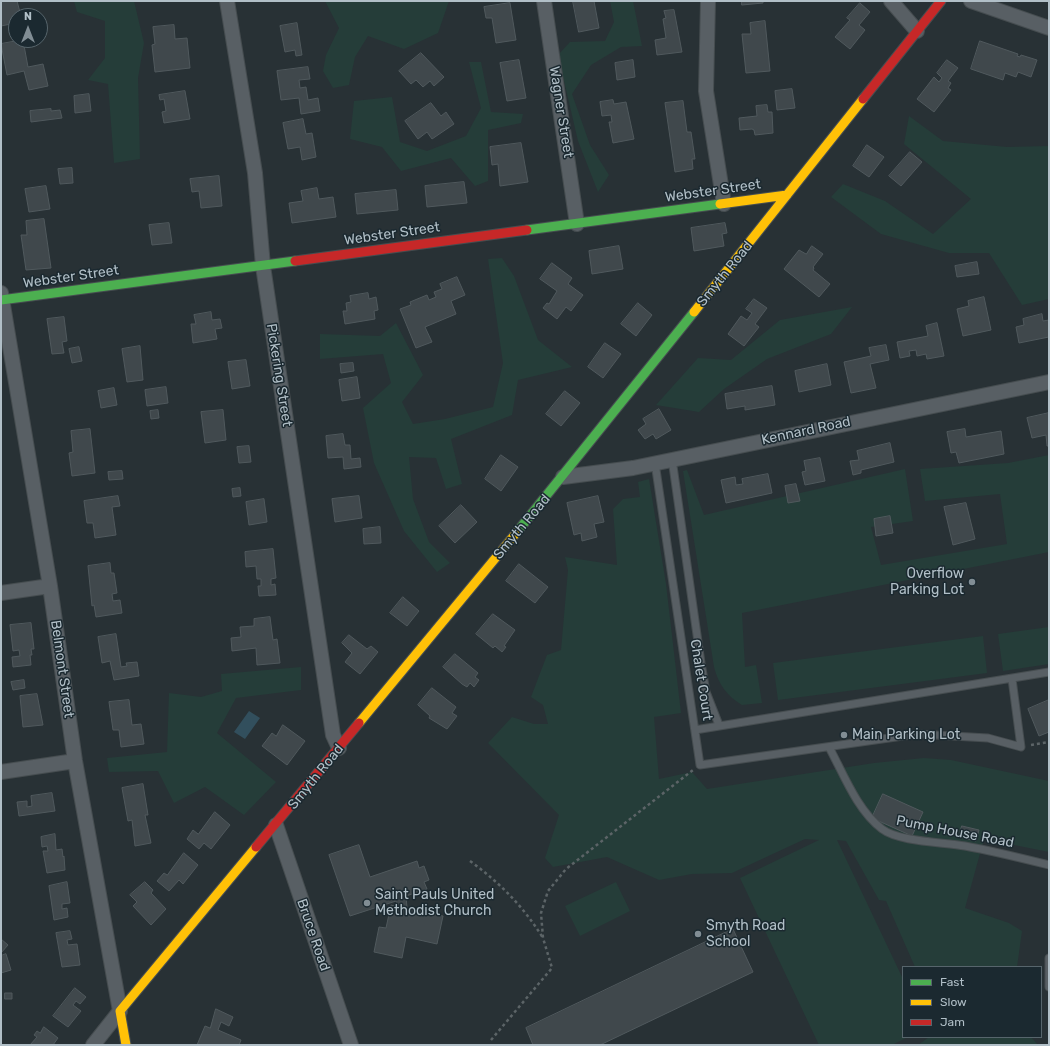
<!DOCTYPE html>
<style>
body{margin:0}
#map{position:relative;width:1050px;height:1046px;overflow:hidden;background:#283135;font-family:Rubik,sans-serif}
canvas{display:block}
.frame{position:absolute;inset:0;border:2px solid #b1bfc7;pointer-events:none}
.legend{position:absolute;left:902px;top:966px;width:140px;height:72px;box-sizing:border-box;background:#1b2930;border:1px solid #57656c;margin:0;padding:5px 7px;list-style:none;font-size:12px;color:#b1bfc7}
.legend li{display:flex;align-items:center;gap:8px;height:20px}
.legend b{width:20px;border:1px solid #57656c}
.north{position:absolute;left:8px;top:8px;width:40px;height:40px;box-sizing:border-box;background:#1b2930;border:1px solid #57656c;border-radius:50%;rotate:0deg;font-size:11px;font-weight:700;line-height:16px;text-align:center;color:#b1bfc7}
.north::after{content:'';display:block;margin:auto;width:14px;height:18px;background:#818d94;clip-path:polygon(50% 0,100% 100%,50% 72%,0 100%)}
</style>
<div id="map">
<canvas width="1050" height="1046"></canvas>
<div class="frame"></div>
<ul class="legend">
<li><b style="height:5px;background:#4caf50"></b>Fast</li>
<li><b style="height:5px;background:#ffc107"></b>Slow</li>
<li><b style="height:5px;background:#c62828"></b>Jam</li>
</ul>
<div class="north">N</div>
</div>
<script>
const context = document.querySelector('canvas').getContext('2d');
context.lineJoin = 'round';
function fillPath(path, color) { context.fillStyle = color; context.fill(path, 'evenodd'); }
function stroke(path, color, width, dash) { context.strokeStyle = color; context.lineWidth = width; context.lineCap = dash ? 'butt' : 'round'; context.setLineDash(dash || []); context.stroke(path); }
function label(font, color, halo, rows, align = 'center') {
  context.font = font + ' Rubik,sans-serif'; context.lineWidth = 3; context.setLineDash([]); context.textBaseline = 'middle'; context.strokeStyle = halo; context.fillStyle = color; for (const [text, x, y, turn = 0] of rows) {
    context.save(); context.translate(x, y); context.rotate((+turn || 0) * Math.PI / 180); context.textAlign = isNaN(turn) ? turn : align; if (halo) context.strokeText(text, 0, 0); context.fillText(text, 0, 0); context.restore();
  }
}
const green = new Path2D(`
 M74 1H134L144 43 138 78 140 159 114 163 108 84 88 80 105 58V21L77 12Z
 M325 1H449L438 33 404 49 368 36 355 57 349 85 333 88 323 71 326 55 339 28Z
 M610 1H633L642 46 621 47 591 65 572 94 590 145 609 175 598 192 578 141 558 55 570 42 605 41 614 22Z
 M469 62H481L491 112 523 114 521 123 488 130V181L475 186 451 158 401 171 382 147 350 139 354 101 392 97 400 142 427 151 466 136 481 108Z
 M909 116 943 141 1007 147 1049 146V299L1022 305 989 253H949L881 234 831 197 843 184 885 201 933 234 971 199 904 144Z
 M502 258 514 276 538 340 572 367 518 380 512 415 451 439 462 484 446 489 436 458 409 457 413 499 429 542 450 563 437 572 404 531 374 463 363 408 391 383 383 354 320 359V334L380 336 396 323 423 375 402 402 413 424 445 419 493 407 503 363 488 259Z
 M852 307 831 334 767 359 724 389 699 412 656 405 698 358 731 360 780 320Z
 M1049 455V552L742 613 745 667 756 665 762 703 742 705C726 695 719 685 714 667L683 471 687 470 704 515 905 469 913 521 871 527 881 565 1007 544 1000 494 925 501 920 469 1008 463Z
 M649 479 666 584 681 713 654 717 659 779 692 772 707 789 874 763 924 758 951 760 1049 781V852L984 839 965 908 1009 923 1022 931 1017 967H915L886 901 879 900 846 841 837 840 903 979V1037H908L892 1045H819L740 878 819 840 805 839 732 873 692 874 659 880 607 857 553 867 545 858 559 815 488 743 512 717 534 724H548L543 705 531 697 547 655 561 650 568 570 565 557 617 565 613 509 623 499 640 497 638 482Z
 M1049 627V664L1003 671 998 634Z
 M983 636 987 673 778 700 773 663Z
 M301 667V690L236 698 217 733 276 782 244 815 205 787 174 803 158 771 109 772 107 758 167 752 169 693 201 697 222 691 221 674Z
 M616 882 630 911 580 936 565 906Z
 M929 1037H1031L1038 1045H918Z`);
const water = new Path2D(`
 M249 711 260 718 245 739 234 732Z`);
const building = new Path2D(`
 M1 1H17L21 16H16V23L1 26Z
 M573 1H594L599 28 579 32Z
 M742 1H763V3L742 5Z
 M510 3 516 40 496 43 492 18H486L484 7Z
 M860 3 870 12 859 25 865 30 850 49 835 37 850 20 847 18Z
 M674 10 682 52 657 55 655 40 666 38 663 19 666 18 664 11Z
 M765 21 770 71 746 73 742 34H751L750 23Z
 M297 23 302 55 296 56 295 50 285 52 280 26Z
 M174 25 175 39 187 38 190 68 155 72 152 45 155 44 153 27Z
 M23 40 28 67 43 64 48 86 29 90 24 71 7 75 1 44Z
 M980 41 1018 54 1017 56 1020 57 1021 55 1037 60 1031 77 1018 72 1016 77 1005 73 1003 80 971 69Z
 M421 53 444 77 434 86 430 81 423 87 416 80 411 84 399 71Z
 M519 60 526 98 507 101 500 63Z
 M633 60 635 77 617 80 615 63Z
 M947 60 958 68 948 81 951 83 948 88 951 90 934 112 917 99 934 77 939 82 942 78 937 73Z
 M308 67 310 79 299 80 300 88 306 87 308 100 318 98 320 111 301 114 299 98 281 100 277 71Z
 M792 89 795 108 777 110 775 91Z
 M185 91 190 119 164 123 162 112 166 111 164 99 160 100 159 95Z
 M89 94 91 111 75 113 74 96Z
 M613 100 614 104 626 102 634 139 613 143 609 122H612L611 115 602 116 600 102Z
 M683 101 687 132H691L695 159H692L693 169 675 172 665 103Z
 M431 103 441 116 446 112 454 124 432 139 427 132 418 139 405 121Z
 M767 105 768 112H772L773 133 755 135 754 130 752 129 740 130 739 118 757 116 756 106Z
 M51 109V111L60 110 62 118 31 122 30 111Z
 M303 119 306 134 312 133 316 157 302 160 300 147 288 149 283 123Z
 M521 143 528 182 500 186 498 164 492 165 490 147Z
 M867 145 884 157 869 177 853 166Z
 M910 152 922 162 901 186 889 176Z
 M72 168 73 183 60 184 58 169Z
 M219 176 222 206 201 208 199 191 192 192 190 179Z
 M464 182 467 203 427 207 425 186Z
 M46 186 50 209 29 212 25 189Z
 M317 188 319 199 333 197 336 217 292 223 289 203 303 201 301 191Z
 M396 190 398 210 357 214 355 194Z
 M44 219 51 268 26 270 21 235H27L26 221Z
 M169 223 172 243 152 245 149 225Z
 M725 223 727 233 722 234 724 246 694 251 691 228Z
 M619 246 623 269 592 274 589 251Z
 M812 246 823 254 813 267 814 268 813 270 830 284 819 297 784 269 799 250 806 254Z
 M977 262 979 274 957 277 955 266Z
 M552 263 572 278 568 284 583 295 571 311 566 307 557 319 543 308 547 303 549 304 557 291 540 279Z
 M457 277 465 295 451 301 456 314 425 327 432 342 416 348 400 309 411 305 410 302 427 295 429 300 436 297 434 292 442 289 440 284Z
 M368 293 369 299 376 297 378 310 374 311 375 319 345 324 343 311H347L346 303 351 302 350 296Z
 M984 297 991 330 963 336 957 309 969 306 968 301Z
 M754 299 767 308 755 324 759 327 744 346 728 334 741 316 747 320 752 313 746 309Z
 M638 303 652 315 636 336 621 324Z
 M211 312 212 320 220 319 222 328 215 329 217 339 193 343 191 324H196L194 315Z
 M1042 314 1043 321 1049 320V337L1019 343 1016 327 1024 325 1023 319Z
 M64 317 67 341 62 342 64 353 52 354 47 319Z
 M937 323 944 356 927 359 926 354 917 356 916 350 909 351 910 356 900 358 897 342 928 336 926 326Z
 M605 343 621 354 603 378 588 367Z
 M886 345 889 360 870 364 876 388 851 393 844 362 871 356 869 348Z
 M140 346 143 380 127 382 122 349Z
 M79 347 82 361 72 363 69 349Z
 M246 360 250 386 232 389 228 362Z
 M353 363 354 371 341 373 340 364Z
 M827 364 831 385 799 392 795 371Z
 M357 377 360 398 342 401 339 380Z
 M772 386 775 405 745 410V406L727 409 725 394Z
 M166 387 168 403 147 406 145 390Z
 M114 388 117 405 101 408 98 391Z
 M565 391 580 403 561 426 546 414Z
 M659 409 671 430 656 439 653 434 645 439 638 430 646 424 643 419Z
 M158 410 159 418 151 419 150 411Z
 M223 410 226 440 205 443 201 412Z
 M1049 413V446H1047L1046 435 1032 438 1027 418Z
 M90 429 95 473 72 476 69 453 73 452 71 431Z
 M965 429 966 437 1001 431 1004 454 959 463 956 452 951 453 947 432Z
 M343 434 345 445H350L351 459 360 458 361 467 344 469 343 457 328 458 326 436Z
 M890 443 894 462 861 470V473L853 475 850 461 859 460 857 451Z
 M249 446 251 462 239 463 237 447Z
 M501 455 518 467 501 491 485 479Z
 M820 458 825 481 805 485 802 472 806 471 804 461Z
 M122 471 123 479 109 480 108 472Z
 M768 474 772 493 726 503 721 480 735 477 736 485 743 484 742 479Z
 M796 484 800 501 788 503 785 486Z
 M240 488 241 496 233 497 232 489Z
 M118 496 120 506 112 507 116 535 95 538 93 523H87L84 501Z
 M359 496 362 518 335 522 332 499Z
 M598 496 604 522 594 524 597 537 582 541 581 533 574 535 567 503Z
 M264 499 267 522 249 525 246 502Z
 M966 503 975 539 953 545 944 507Z
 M461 505 477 522 455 543 439 526Z
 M890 516 893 533 876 536 874 519Z
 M380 527 381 543 364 544 363 529Z
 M273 549 276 578 271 579V585L275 584 276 595 259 596 258 586H261V579H257L256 566 246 567 245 552Z
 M110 563 111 573H114L117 593 112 594 113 601 120 600 122 613 96 617 94 605 92 606 88 566Z
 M519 564 548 587 535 603 506 581Z
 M403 597 419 611 407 626 390 613Z
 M493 614 515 630 504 646 506 647 502 652 495 646 493 648 476 634Z
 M270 617 273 640 277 639 280 663 257 665 256 648 232 651 231 638 241 637 240 627 254 626V619Z
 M31 623 34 649H31L32 655H30L31 665 13 667 12 657 20 656 19 650 13 651 10 625Z
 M116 634 121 667 127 666 126 663 137 662 139 676 114 680 110 661 102 663 98 637Z
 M349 635 367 649 371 646 378 652 360 674 345 662 352 653 342 643Z
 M455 654 478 673 475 677 479 680 474 687 470 683 467 687 462 684 443 667Z
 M24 680 25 688 13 690 11 682Z
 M432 688 456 707 452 713 457 716 447 729 429 718 430 716 418 705Z
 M37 694 43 725 23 727 20 696Z
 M129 700 132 725 141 724 144 744 121 747 119 730H113L109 702Z
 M1049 700V732L1039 736 1028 709Z
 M283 725 305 741 287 765 262 746 272 733 276 736Z
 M143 784 148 815H145L151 843 135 846 132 820 128 821 122 788Z
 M52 793 55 811 19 816 17 802 27 801V807L32 806 31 796Z
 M883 794 923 812 912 836 872 818Z
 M215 812 230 825 211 849 204 843 199 849 187 839 193 830 198 834Z
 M962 826 979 830 976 841 959 837Z
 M55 834 56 850 62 849 63 857 64 856 65 870 47 873 43 851H48L47 846 42 847 41 837Z
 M359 845 370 877 417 861 419 868 424 866 429 880 424 882 427 889 406 896 407 908 443 916 437 944 406 937 402 958 374 952 379 927 386 928 391 905 398 907 396 901 350 916 329 855Z
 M184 853 198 865 183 884 179 880 169 891 157 881 164 873 167 875Z
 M67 882 70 903 62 904V909L67 908 68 917 54 920 49 886Z
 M145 882 153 890 151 893 166 909 151 925 133 906 137 902 130 895Z
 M733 929 753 972 600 1045H533L526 1028Z
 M70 931 72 939 67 940 68 945 77 944 80 965 62 967 56 933Z
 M1 939 8 945 1 953Z
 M6 954 11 970 1 973V956Z
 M75 988 86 997 80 1004 76 1001 73 1005 81 1011 68 1027 53 1016Z
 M5 993H12V999H5Z
 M216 1009 233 1017 229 1026 221 1022 218 1030 241 1040 239 1045H197L205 1026 210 1028Z
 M44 1027 58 1038 53 1045H30L37 1037 34 1035 37 1031 40 1033Z`);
const path = new Path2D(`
 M1031 745 1049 742
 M470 861C500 883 523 906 543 938
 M491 1040 552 968 543 938 541 913 548 891 566 869 693 770`);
const lane = new Path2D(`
 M672 459 701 663 706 692 719 725
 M655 463 700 765 917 734 988 738 1021 747 1012 679
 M695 730 1049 672
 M829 747C844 775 857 810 882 829 899 842 943 842 965 846 993 851 1021 858 1049 865
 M1049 958V987`);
const street = new Path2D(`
 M227 1 255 173 263 266 333 735 339 748
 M544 1 577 224
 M708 1 706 91 724 204
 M891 1 917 31
 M971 1 1049 28
 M1 293 50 586 75 761 120 1011 93 1045
 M563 477 633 468 1049 382
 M1 593 50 586
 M1 772 75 761
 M276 825 351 1045`);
const fast = new Path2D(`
 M527 230 720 204
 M1 300 295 261
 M517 532 694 312`);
const slow = new Path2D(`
 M720 204 787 195
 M694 312 863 99
 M359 723 517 532
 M126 1045 120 1011 256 847`);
const jam = new Path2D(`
 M863 99 941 1
 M295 261 527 230
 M256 847 359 723`);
const markers = [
 [972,582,4,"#818d94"],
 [844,735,4,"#818d94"],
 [367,903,4,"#818d94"],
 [698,934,4,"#818d94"]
];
const streetNames = [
 ["Wagner Street",561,112,81],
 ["Webster Street",713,191,-8],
 ["Webster Street",392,234,-8],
 ["Smyth Road",725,274,-51],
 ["Webster Street",71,277,-8],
 ["Pickering Street",279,375,81],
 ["Kennard Road",806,431,-12],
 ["Smyth Road",522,527,-50],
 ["Belmont Street",62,669,82],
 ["Chalet Court",701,680,81],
 ["Smyth Road",316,777,-51],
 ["Pump House Road",955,832,11],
 ["Bruce Road",313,935,71]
];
const poiNames = [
 ["Overflow",964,574,"right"],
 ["Parking Lot",964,590,"right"],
 ["Main Parking Lot",852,735],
 ["Saint Pauls United",375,895],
 ["Methodist Church",375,911],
 ["Smyth Road",706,926],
 ["School",706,942]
];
fillPath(green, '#253d39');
fillPath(water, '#324f5d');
fillPath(building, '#40484c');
stroke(building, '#50595d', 1);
stroke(lane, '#464d50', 9);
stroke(street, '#464d50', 16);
stroke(fast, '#464d50', 11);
stroke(slow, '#464d50', 11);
stroke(jam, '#464d50', 11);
stroke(path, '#5c6467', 2.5, [3, 3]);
stroke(lane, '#585f64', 7);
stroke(street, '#585f64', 14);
stroke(fast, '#4caf50', 9);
stroke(slow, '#ffc107', 9);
stroke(jam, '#c62828', 9);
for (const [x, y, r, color] of markers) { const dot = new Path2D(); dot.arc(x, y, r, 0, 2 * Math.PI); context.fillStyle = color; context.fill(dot); stroke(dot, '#1b2930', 1.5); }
label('14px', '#b1bfc7', '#1b2930', streetNames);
label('14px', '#b1bfc7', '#1b2930', poiNames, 'left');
</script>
